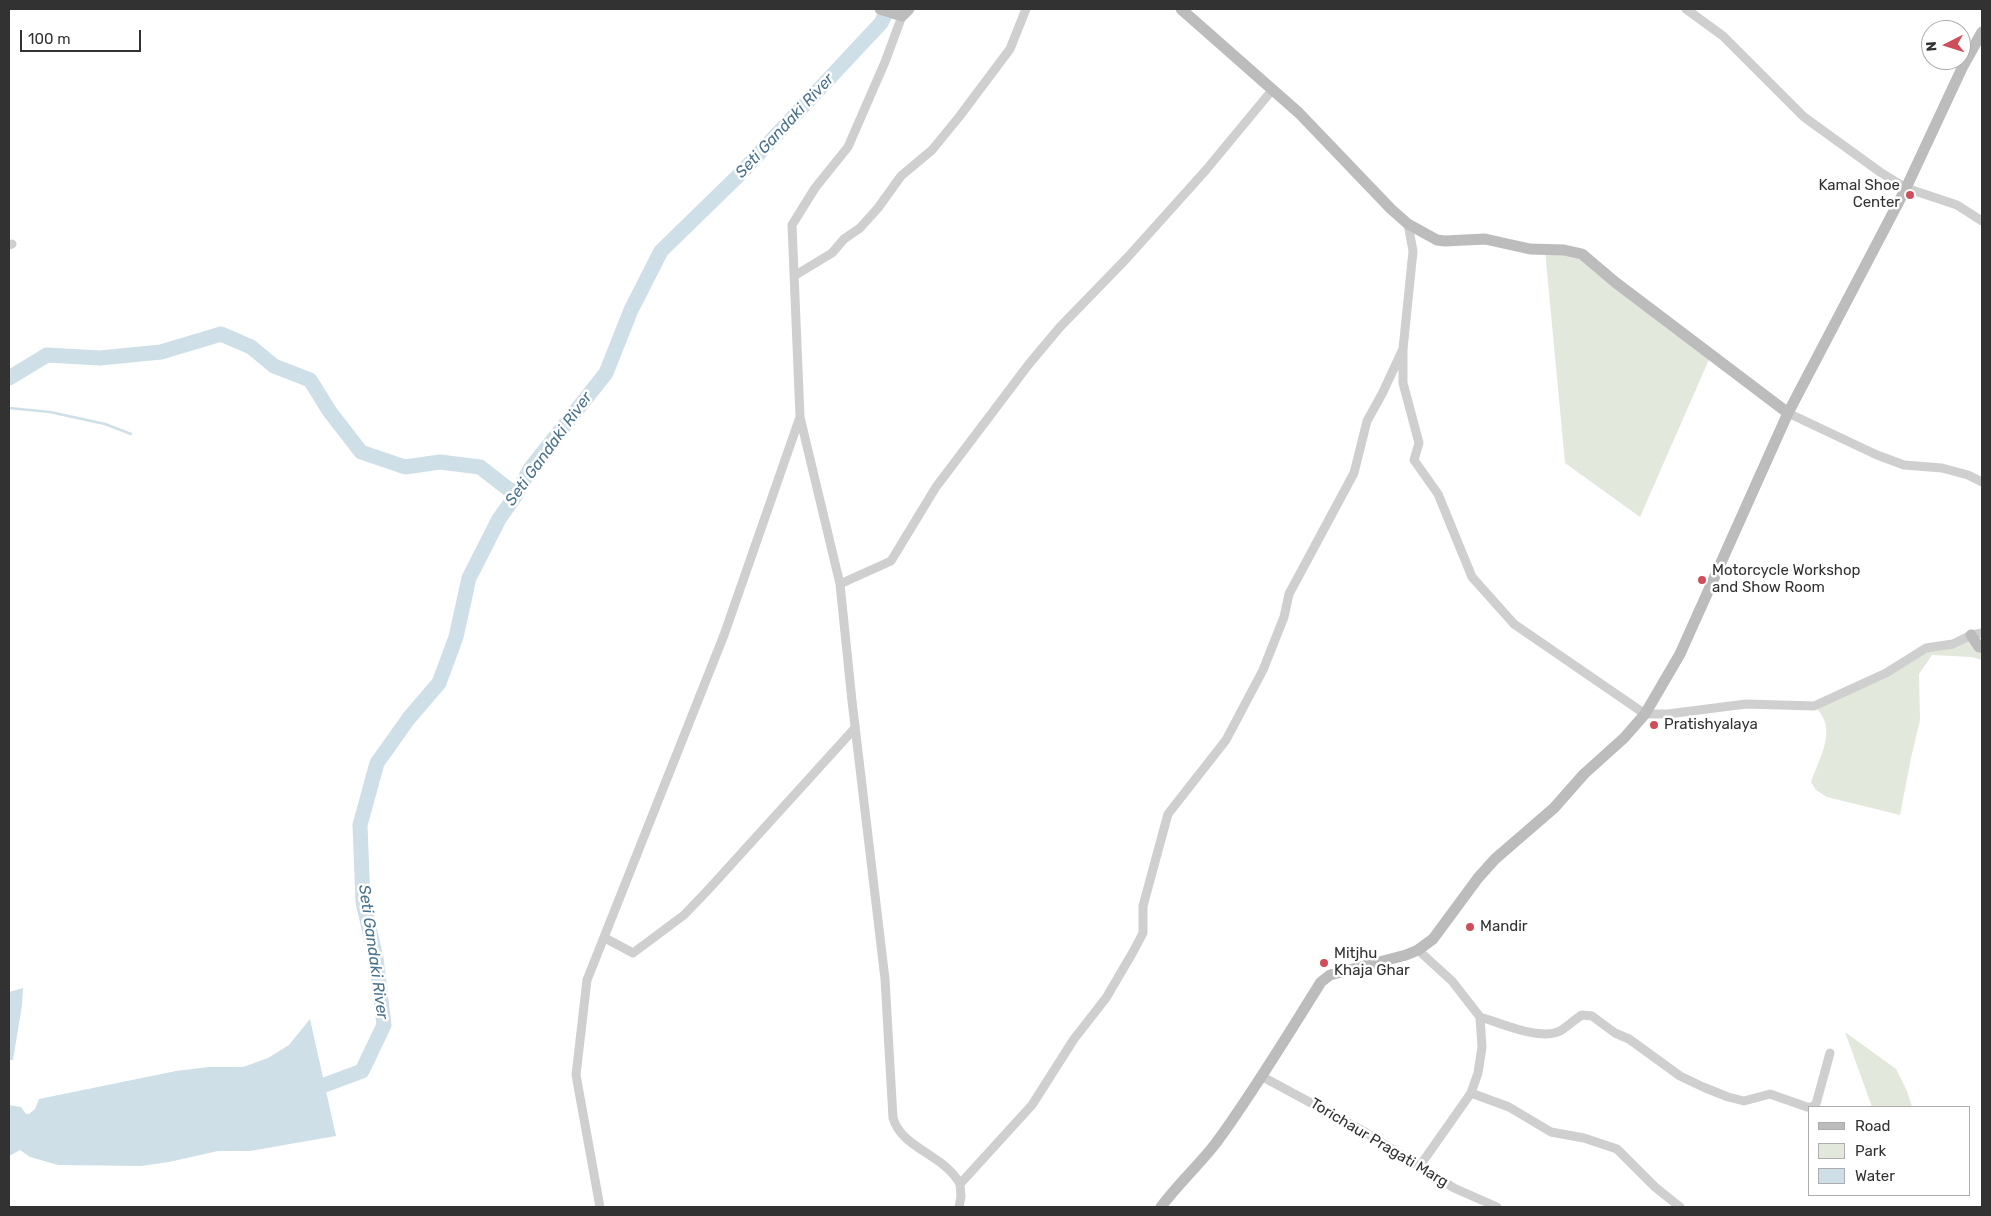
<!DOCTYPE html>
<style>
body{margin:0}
#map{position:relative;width:1991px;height:1216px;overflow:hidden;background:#fff;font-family:Rubik,sans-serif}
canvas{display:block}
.frame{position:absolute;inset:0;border:10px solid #323232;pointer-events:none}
.legend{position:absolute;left:1808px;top:1106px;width:162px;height:90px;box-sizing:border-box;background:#fff;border:1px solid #adadad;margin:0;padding:6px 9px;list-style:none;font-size:15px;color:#323232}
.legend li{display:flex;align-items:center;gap:10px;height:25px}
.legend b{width:25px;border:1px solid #adadad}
.north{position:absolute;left:1921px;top:20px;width:50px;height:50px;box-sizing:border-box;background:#fff;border:1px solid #adadad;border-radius:50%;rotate:265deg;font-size:14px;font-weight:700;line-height:20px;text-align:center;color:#323232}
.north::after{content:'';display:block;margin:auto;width:18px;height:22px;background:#d04d5a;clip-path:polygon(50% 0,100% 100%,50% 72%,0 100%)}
.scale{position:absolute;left:20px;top:30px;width:121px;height:22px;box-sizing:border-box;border:2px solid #323232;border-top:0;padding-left:6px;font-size:15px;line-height:18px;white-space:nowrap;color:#323232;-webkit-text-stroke:4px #fff;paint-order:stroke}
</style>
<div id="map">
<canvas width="1991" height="1216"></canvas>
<div class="frame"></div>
<ul class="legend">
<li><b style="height:6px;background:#bcbcbc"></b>Road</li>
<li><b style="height:14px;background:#e2e8dc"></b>Park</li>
<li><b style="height:14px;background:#cedfe8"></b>Water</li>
</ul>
<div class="north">N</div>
<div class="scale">100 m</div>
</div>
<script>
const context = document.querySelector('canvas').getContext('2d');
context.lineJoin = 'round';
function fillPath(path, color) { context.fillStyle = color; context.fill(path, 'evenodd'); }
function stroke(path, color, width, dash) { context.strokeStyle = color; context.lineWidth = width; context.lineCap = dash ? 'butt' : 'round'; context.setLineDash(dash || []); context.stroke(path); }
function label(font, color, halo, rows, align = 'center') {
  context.font = font + ' Rubik,sans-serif'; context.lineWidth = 5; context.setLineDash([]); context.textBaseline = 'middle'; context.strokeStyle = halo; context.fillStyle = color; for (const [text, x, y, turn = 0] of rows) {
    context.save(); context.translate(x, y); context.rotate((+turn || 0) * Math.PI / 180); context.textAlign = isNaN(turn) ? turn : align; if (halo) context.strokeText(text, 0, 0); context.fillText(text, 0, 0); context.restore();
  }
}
const green = new Path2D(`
 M1545 250 1573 251 1711 355 1640 517 1565 463Z
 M1971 635 1982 654V660L1971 657 1932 655 1919 674 1920 720 1911 758 1900 815 1827 797 1816 790 1811 782C1820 756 1839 728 1814 706L1926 648Z
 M1845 1032 1896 1069 1907 1091 1912 1107H1872Z`);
const water = new Path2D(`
 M23 988 22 1005 13 1060H9V992Z
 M310 1019 336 1136 250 1151H218L169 1162 141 1166 58 1165 30 1157 20 1150 9 1156V1105L21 1107 26 1114H29L35 1109 39 1099 176 1071 209 1067H243L268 1058 289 1045Z`);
const stream = new Path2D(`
 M9 408 50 412 105 424 131 434`);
const river = new Path2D(`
 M9 378 47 355 100 358 161 352 221 334 251 347 274 366 310 380 330 412 361 452 405 467 440 462 480 467 516 495
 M306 1092 362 1071 384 1025 376 958 363 902 360 825 377 763 409 718 439 683 456 637 469 578 499 519 516 495 530 469 606 373 631 310 661 251 737 177 881 23 888 9`);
const street = new Path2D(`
 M1686 9 1723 36 1804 117 1880 172 1906 188 1957 205 1982 221
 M902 16 885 62 848 147 815 188 792 225 800 417 840 584 852 701 885 979 893 1118C902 1149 944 1154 960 1184
 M1408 224 1413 251 1403 349V383L1419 443 1414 460 1438 494 1472 577 1514 624 1645 714H1668L1746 704 1814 706 1886 673 1926 648 1953 644 1971 635 1982 633
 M9 245 12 244
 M794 276 832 253 844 239 860 228 878 208 901 176 932 150 959 117 1010 49 1026 9
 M1788 413 1877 455 1904 465 1942 468 1968 475 1982 482
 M840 584 891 561 936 487 1029 364 1060 327 1127 258 1206 170 1273 89
 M605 938 633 953 684 915 708 890 855 728
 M1418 950 1452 981 1480 1017 1482 1047 1478 1073 1471 1093 1509 1107 1551 1132 1584 1138 1617 1149 1655 1187 1680 1207
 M1480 1017C1502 1023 1539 1041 1560 1031 1567 1027 1575 1019 1582 1015L1592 1016 1615 1033 1629 1039 1680 1076 1703 1087 1728 1097 1744 1101 1770 1094 1807 1107H1812L1816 1104 1830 1053
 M1261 1076 1365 1132 1454 1188 1497 1207
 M1419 1167 1471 1093
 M600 1207 576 1075 587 980 724 635 800 417
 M959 1207 961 1197 960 1184 1032 1105 1074 1039 1106 998 1133 952 1143 933V906L1168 814 1226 740 1263 670 1284 617 1289 594 1354 473 1367 421 1382 394 1403 349`);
const secondary = new Path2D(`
 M880 9 902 16 909 9
 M1181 9 1299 113 1391 209 1408 224 1437 240 1445 241 1485 239 1530 249 1564 250 1582 254 1615 282 1788 413
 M1971 635 1979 647H1982
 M1161 1207C1178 1184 1199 1165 1216 1143 1254 1091 1287 1036 1321 982L1330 975 1406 955 1418 950 1433 939 1478 878 1495 859 1554 808 1584 774 1624 738 1645 714 1680 654 1788 413 1906 188 1963 66 1982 32`);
const markers = [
 [1910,195,5,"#d04d5a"],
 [1702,580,5,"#d04d5a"],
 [1654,725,5,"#d04d5a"],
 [1470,927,5,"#d04d5a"],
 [1324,963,5,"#d04d5a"]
];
const poiNames = [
 ["Kamal Shoe",1900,186,"right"],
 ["Center",1900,203,"right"],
 ["Motorcycle Workshop",1712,571],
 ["and Show Room",1712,588],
 ["Pratishyalaya",1664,725],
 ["Mandir",1480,927],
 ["Mitjhu",1334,954],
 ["Khaja Ghar",1334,971]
];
const streetNames = [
 ["Torichaur Pragati Marg",1379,1143,31]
];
const waterNames = [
 ["Seti Gandaki River",785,126,-47],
 ["Seti Gandaki River",549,449,-54],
 ["Seti Gandaki River",373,952,82]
];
fillPath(green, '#e2e8dc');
fillPath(water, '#cedfe8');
stroke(stream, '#cedfe8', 2.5);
stroke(river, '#cedfe8', 15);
stroke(street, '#cfcfcf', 9);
stroke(secondary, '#bcbcbc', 11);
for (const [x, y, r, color] of markers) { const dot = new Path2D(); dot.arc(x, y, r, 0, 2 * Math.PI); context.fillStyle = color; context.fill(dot); stroke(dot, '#fff', 2); }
label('15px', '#323232', '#fff', poiNames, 'left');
label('15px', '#323232', '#fff', streetNames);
label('italic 16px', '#49738b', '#fff', waterNames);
</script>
